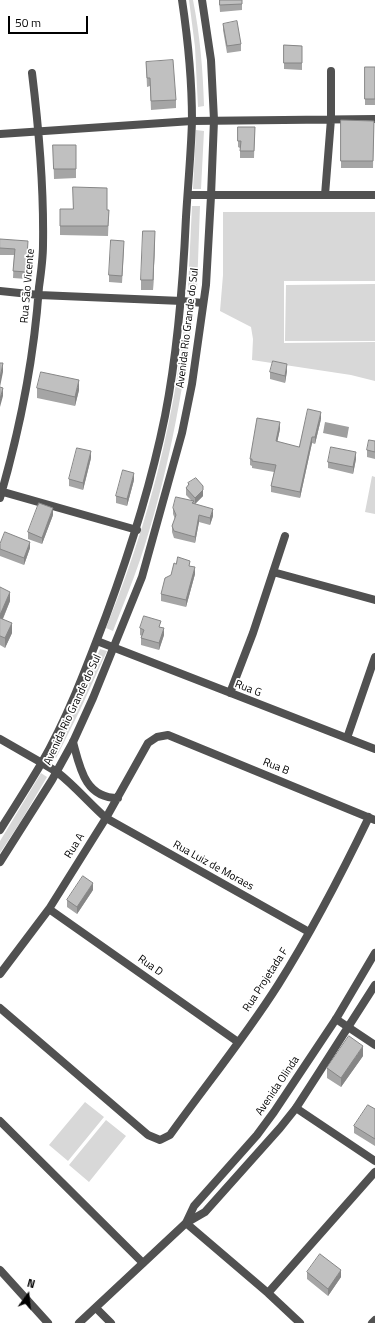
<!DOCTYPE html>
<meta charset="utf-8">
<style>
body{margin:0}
#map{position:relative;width:375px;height:1323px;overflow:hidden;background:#fff;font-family:"Titillium Web",sans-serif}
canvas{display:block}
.north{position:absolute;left:8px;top:1275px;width:40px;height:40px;-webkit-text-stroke:3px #fff;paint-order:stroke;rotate:15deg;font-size:11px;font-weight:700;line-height:16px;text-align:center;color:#000}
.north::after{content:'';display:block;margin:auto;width:14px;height:18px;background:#000;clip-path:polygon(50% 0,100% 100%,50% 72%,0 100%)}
.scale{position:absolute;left:8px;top:16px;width:80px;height:18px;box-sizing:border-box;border:2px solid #000;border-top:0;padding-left:5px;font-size:12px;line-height:14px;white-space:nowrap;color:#000;-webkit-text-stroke:3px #fff;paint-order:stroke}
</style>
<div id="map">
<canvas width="375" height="1323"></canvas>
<div class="north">N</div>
<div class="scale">50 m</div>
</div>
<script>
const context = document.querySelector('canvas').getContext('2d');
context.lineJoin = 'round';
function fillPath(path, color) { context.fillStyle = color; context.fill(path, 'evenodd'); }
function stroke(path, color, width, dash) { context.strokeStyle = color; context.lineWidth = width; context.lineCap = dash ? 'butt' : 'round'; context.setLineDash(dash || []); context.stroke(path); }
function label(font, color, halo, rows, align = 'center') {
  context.font = font + ' "Titillium Web",sans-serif'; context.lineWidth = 3.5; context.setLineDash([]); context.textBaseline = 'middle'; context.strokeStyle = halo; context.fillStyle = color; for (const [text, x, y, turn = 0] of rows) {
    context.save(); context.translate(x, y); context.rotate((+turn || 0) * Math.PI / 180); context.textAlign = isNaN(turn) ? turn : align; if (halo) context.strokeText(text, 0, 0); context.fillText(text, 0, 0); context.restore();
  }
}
const green = new Path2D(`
 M189 0H193C200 35 203 70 204 106L198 107 195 47Z
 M196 130 204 131 201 189H193Z
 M192 206H200L197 289H188Z
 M223 212H375V281H284V343L375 342V381L351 375 252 360 253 339 251 327 220 311 223 275Z
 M375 284V341H285L286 285Z
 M186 313H193C182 397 167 480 140 560 132 584 122 607 113 631L106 628C133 561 155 492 169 421 177 385 181 349 186 313Z
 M372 476 375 477V514L365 512Z
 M100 649 107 651 80 710 56 758 50 755 75 707Z
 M41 773 47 777 21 821 0 853V841Z
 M85 1102 104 1117 68 1161 49 1145Z
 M106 1120 126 1136 89 1182 69 1165Z`);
const water = new Path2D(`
 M325 422 349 427 347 438 323 433Z`);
const minor = new Path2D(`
 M0 134 192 121 375 119
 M188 195H375
 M325 195 331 119V71
 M0 291 39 295 182 301 203 303
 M0 491 137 530
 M0 498C20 429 34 359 39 287 41 273 43 259 43 245 44 187 39 130 32 73
 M273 572 375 600
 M97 641 375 749
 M230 693 253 633 285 536
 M347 738 375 657
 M0 739 42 763
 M73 742C80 768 85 798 118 798
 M57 772C75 786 89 803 106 818L309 932
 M49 909 238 1042
 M0 974 49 909 106 818 148 743 157 737 168 735 375 820
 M0 1008 148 1135 160 1140 170 1135C206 1085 245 1037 278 985 312 931 341 875 369 817
 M336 1019 375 1045
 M296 1108 375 1161
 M0 1121 143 1263
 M186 1223 268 1293 300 1323
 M0 1270 48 1323
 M268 1293 375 1172
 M96 1308 111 1323
 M372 1323 375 1320`);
const tertiary = new Path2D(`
 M42 763 57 772
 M0 830C14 808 28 786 41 764 68 717 87 666 106 616 130 551 151 485 165 416 178 350 183 284 186 217 188 185 191 153 192 121 192 81 188 40 182 0
 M0 862 52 780 73 742 93 698 142 577 182 433 192 384 206 285 211 196 214 120 211 60 202 0
 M186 1223 194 1206 257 1135 274 1112 336 1019 375 953
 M79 1323 186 1223 205 1212 280 1128 296 1108 318 1074 375 985`);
const wall = new Path2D(`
 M219 0H242V10L220 12Z
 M223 24 241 44V51L227 53 223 30Z
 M284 45 302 46V70L284 69Z
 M146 62 176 100V108L151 110 150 86 147 87Z
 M365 67H375V105H365Z
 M341 120 374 121 373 168H341Z
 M238 127H255L254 158H240V148L238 147Z
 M53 145H76V178L54 179Z
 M60 209 109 210 108 236 60 235Z
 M0 239 28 248 26 279 13 278 14 255H0Z
 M155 241 153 290H141V280Z
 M124 248 122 283 109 282V275Z
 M287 371 285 383 270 379V372Z
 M37 388 79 390 75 406 37 398Z
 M321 419 315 444 312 443 300 498 271 492V486L274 472 252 468V466L250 465V459L280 429 277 442 299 447Z
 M375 441V459L367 457V450Z
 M91 458 83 490 69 486V479Z
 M356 459 353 474 328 468V462Z
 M134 480 127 506 116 503V496Z
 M188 483 203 492V496L195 504 213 516 210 525 199 522 195 543 174 538 172 532V526L175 519 173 514V508L192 501 186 495V488L188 486Z
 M53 515 42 544 28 539V532Z
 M0 544 30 548 24 565 0 556Z
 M190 566 195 574 186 607 161 601V594Z
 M0 587 10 601 3 619 12 633 5 648 0 645Z
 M161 627 164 635 159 650 141 645V638L142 636 140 635V628Z
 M93 890 77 914 67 907V900Z
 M363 1056 341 1087 327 1078V1068Z
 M375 1109V1146L354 1133V1126Z
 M307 1272 341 1277 328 1296 307 1279Z`);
const shadedWall = new Path2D(`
 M155 231V241L153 290V280Z
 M3 363V372L0 387V378Z
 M287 364V371L285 383V376Z
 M79 380V390L75 406V397Z
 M3 388V396L0 407V399Z
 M321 412V419L315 444V437Z
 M280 422V429L276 448V441Z
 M312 437V443L300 498V492Z
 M91 451V458L83 490V483Z
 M356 452V459L353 474V467Z
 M134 473V480L127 506V499Z
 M203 486V496L195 504V498Z
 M53 508V515L42 544V538Z
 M213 509V516L210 525V518Z
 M199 515V522L195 543V537Z
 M30 542V548L24 565V558Z
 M195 567V574L186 607V600Z
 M10 592V601L0 625V615Z
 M12 623V633L5 648V638Z
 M164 628V635L159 650V643Z
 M93 883V890L77 914V907Z
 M363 1046V1056L341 1087V1078Z
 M341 1270V1277L328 1296V1289Z`);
const building = new Path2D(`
 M220 0H242V4L220 5Z
 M237 21 241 44 227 46 223 24Z
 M284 45 302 46V63H284Z
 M173 60 176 100 151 101 150 78H147L146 62Z
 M365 67H375V99H365Z
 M341 120 374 121 373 161H341Z
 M238 127H255L254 151H240L241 141H238Z
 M53 145H76V169H54Z
 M73 187 107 188V210H109L108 226H60V209H73Z
 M143 231H155L153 280H141Z
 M0 239 28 241 26 272 13 271 15 249 0 248Z
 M111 240 124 241 122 276 109 275Z
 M273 361 287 364 285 376 270 372Z
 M0 363H3L0 378Z
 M41 372 79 380 75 397 37 388Z
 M0 387 3 388 0 399Z
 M308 409 321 412 315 437H312L300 492 271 486 276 465 252 461V459H250L257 418 280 422 276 441 299 447Z
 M369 440 375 441V452L367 450Z
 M331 447 356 452 353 467 328 462Z
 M77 448 91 451 83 483 69 479Z
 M123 470 134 473 127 499 116 496Z
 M196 478 203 486V490L195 498 186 488 189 484 188 483Z
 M176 497 194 501 192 503 213 509 210 518 199 515 195 537 174 531 172 526 176 515 173 508Z
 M39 503 53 508 42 538 28 532Z
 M5 532 30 542 24 558 0 549V544Z
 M178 557 190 561 189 566 195 567 186 600 161 594 165 578 171 575 174 563 176 564Z
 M0 587 10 592 0 615Z
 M144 616 161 621 159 627 164 628 159 643 141 638 144 630 140 628Z
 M0 618 12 623 5 638 0 636Z
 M83 876 93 883 77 907 67 900Z
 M349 1036 363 1046 341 1078 327 1068Z
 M368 1105 375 1109V1139L354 1126Z
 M320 1254 341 1270 328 1289 307 1272Z`);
const streetNames = [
 ["Rua São Vicente",28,286,-85],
 ["Avenida Rio Grande do Sul",188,328,-83],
 ["Rua G",248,689,21],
 ["Avenida Rio Grande do Sul",73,710,-65],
 ["Rua B",276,767,22],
 ["Rua A",75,846,-58],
 ["Rua Luiz de Moraes",213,866,29],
 ["Rua D",150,966,35],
 ["Rua Projetada F",266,980,-57],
 ["Avenida Olinda",278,1086,-56]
];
fillPath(green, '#d8d8d8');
fillPath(water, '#9f9f9f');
stroke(minor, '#515151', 8);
stroke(tertiary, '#515151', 8);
fillPath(wall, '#a5a5a5');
fillPath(shadedWall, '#868686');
fillPath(building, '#c0c0c0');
stroke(building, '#868686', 1);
label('11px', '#000', '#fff', streetNames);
</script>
